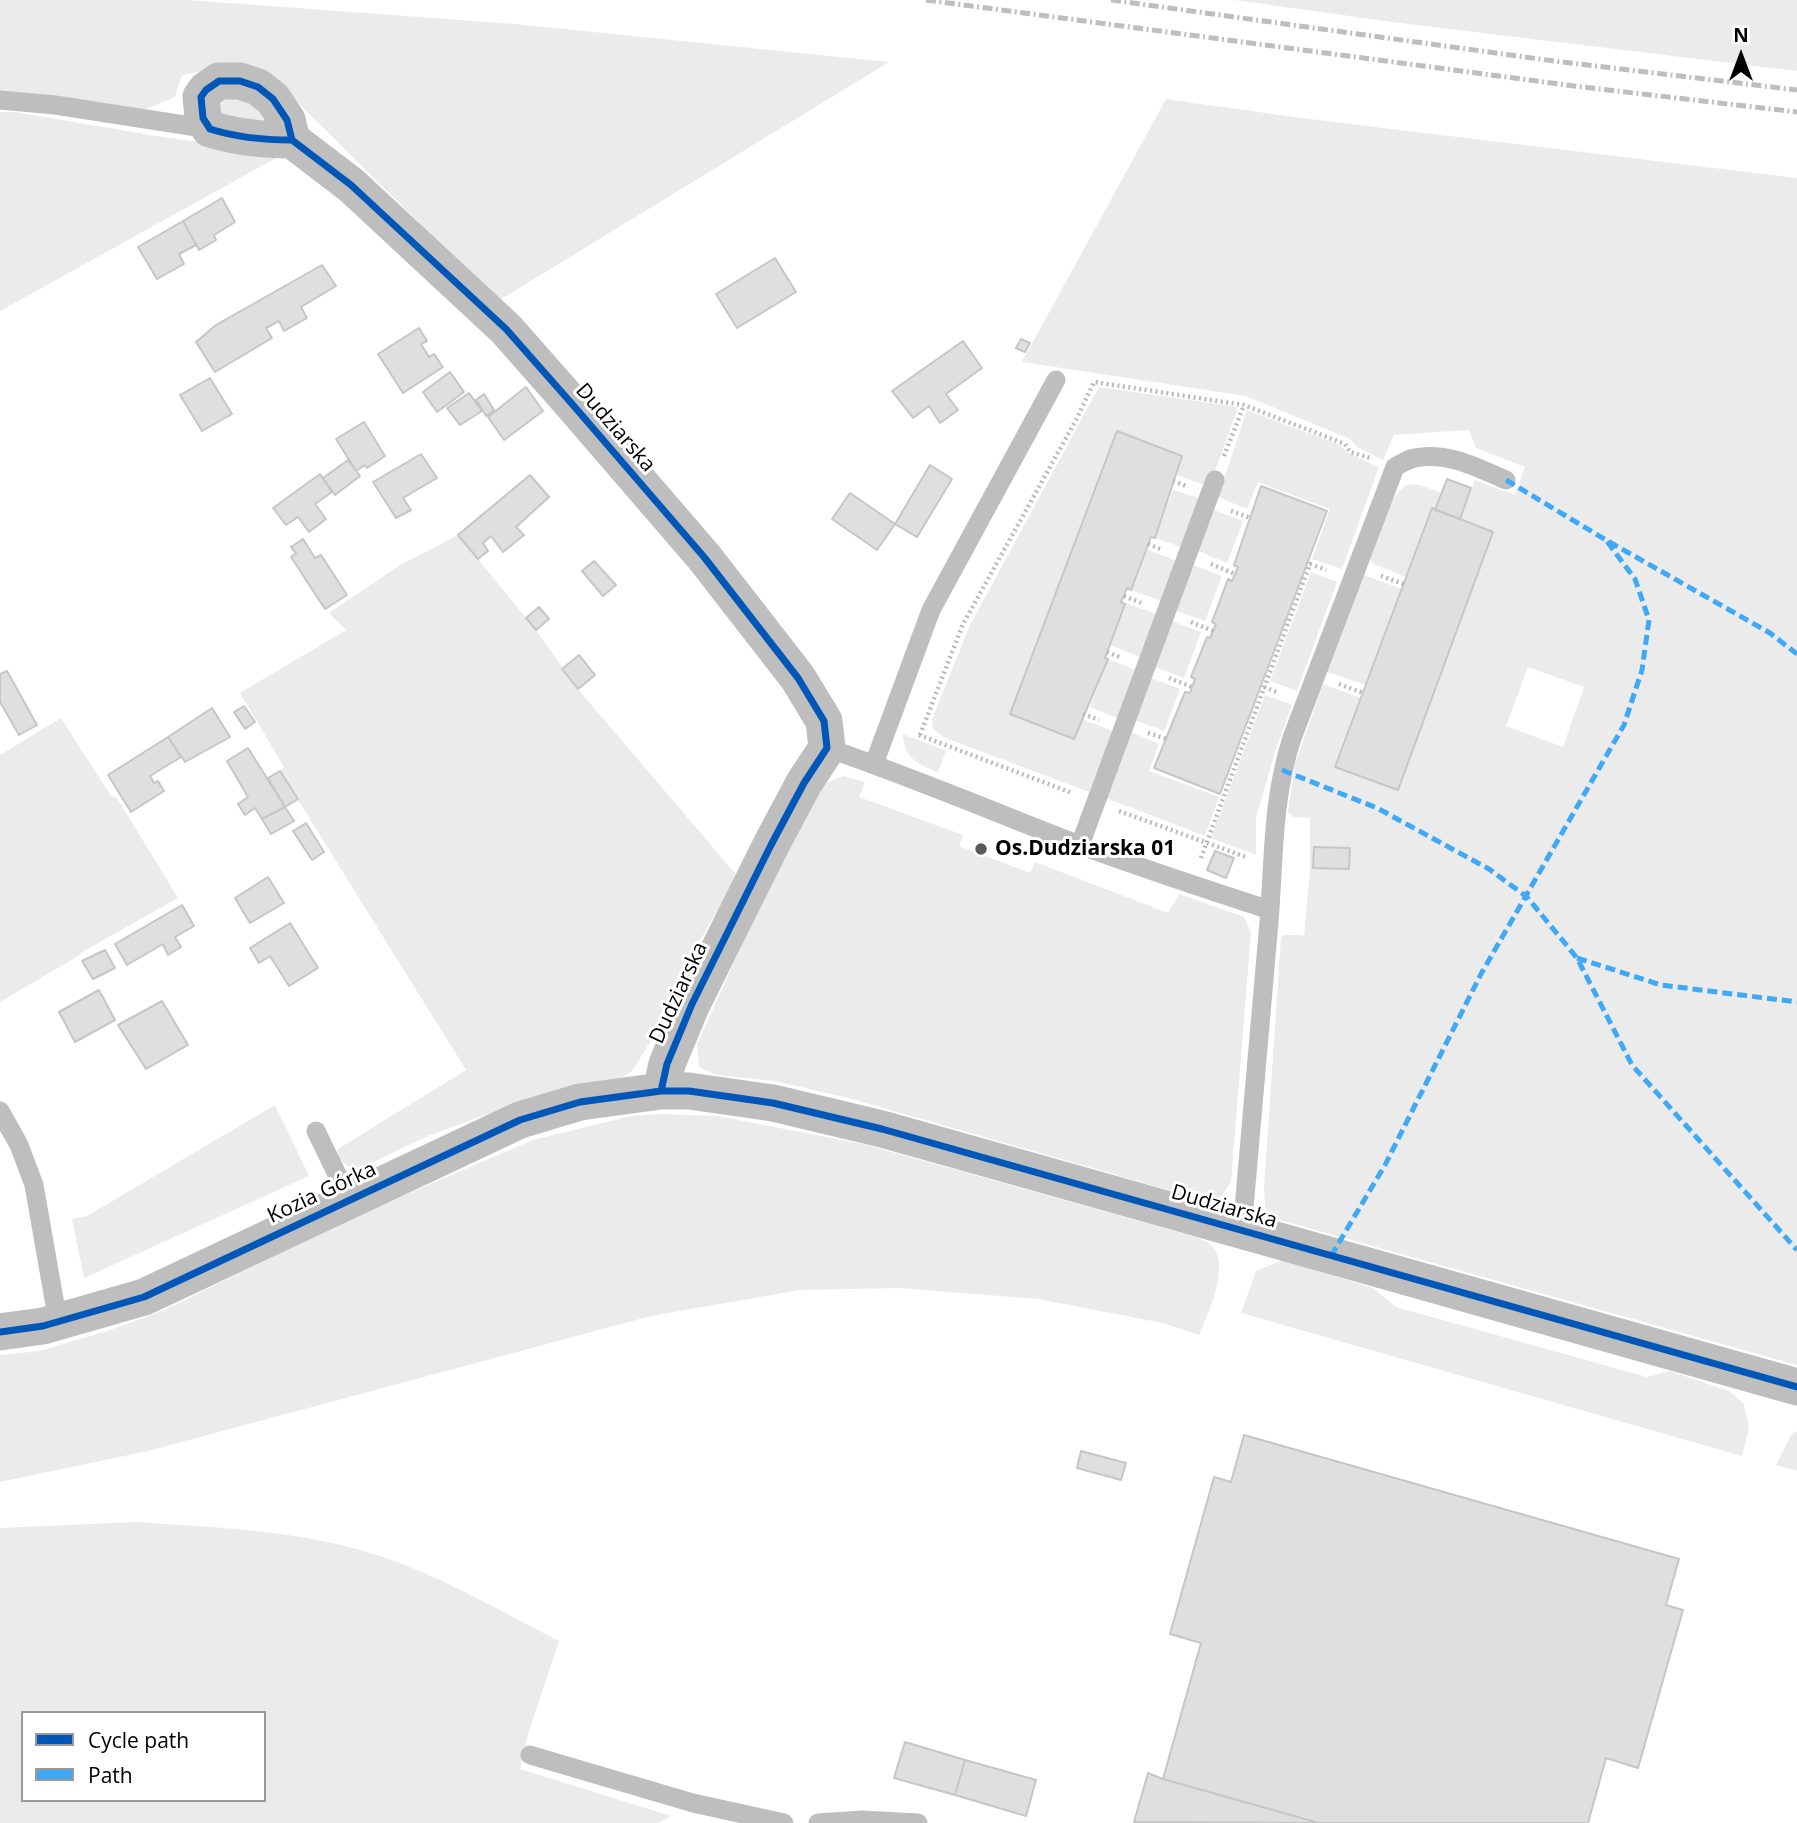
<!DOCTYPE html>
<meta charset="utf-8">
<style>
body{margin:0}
#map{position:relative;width:1797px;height:1823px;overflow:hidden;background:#fff;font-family:"Open Sans",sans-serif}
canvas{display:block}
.legend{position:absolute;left:21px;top:1711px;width:245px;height:91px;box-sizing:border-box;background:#fff;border:2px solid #999;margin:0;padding:9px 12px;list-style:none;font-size:21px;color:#000}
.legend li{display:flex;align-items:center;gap:14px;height:35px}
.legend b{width:35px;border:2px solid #999}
.north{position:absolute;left:1706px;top:21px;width:70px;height:70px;-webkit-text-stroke:5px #fff;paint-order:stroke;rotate:0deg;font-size:19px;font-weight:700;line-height:28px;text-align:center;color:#000}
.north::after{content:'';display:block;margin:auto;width:24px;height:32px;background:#000;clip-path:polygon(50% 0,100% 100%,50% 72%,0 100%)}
</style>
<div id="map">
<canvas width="1797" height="1823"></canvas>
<ul class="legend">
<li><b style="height:9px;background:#0057b8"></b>Cycle path</li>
<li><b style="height:9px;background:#3fa9f5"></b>Path</li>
</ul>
<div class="north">N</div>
</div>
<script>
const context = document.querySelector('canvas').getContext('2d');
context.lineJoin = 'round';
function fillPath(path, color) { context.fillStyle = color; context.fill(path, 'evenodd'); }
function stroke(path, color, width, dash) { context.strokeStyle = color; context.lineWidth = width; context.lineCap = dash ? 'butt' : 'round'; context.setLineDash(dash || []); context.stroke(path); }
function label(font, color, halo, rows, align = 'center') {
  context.font = font + ' "Open Sans",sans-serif'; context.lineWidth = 6; context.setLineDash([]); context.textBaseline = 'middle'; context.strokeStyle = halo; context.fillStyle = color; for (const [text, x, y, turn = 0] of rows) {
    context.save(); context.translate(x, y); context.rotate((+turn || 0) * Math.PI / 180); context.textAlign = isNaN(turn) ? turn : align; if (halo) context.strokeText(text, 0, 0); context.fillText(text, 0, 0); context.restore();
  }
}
const green = new Path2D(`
 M0 0H188L515 24 889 62 498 301 269 74 224 67 182 75 175 97 142 111 0 94Z
 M1235 0H1797V71L1392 22Z
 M244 93 275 123 218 124 217 96Z
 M1166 99 1301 118 1797 178V1365L1273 1218 1265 1208 1264 1188 1281 938 1284 935H1302L1304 937 1310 870V818L1294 817 1288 812 1295 764 1323 684 1361 698 1335 767 1398 790 1493 532 1460 519 1475 480 1515 495 1525 467 1476 448 1469 430 1394 435 1383 460 1357 447 1350 439 1246 396 1022 362ZM1528 667 1584 687 1563 747 1506 726Z
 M0 112H15L162 137 285 153 0 311Z
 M1099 387 1238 407 1212 480 1204 485 1175 474 1118 431 1074 739 1082 719 1113 731 1089 792 943 737 933 729 932 719 969 627Z
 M1247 410 1340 445 1346 452 1379 467 1342 569 1312 559 1330 509 1258 482 1247 509 1218 497Z
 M1410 484 1420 485 1442 493 1406 577 1374 564 1370 560C1377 539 1388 490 1410 484Z
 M1173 490 1199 498 1181 547 1155 538Z
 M1214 510 1243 521 1227 563 1198 551Z
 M458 535 536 630 578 689 738 877 699 942 707 951 632 1071 616 1081 502 1109 428 1136 354 1171 338 1158V1149L466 1070 280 771 284 767 240 693 346 630 329 613 400 565Z
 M1147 549 1176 561 1161 601 1131 590Z
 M1193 565 1222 576 1205 621 1176 611Z
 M1311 572 1337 582 1297 691 1270 681Z
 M1364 575 1402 589 1366 685 1327 672Z
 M1126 603 1156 614 1140 657 1110 645Z
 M1172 621 1201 632 1184 678 1155 667Z
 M1108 659 1135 670 1117 718 1090 707Z
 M1151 678 1180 689 1164 731 1135 720Z
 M1265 695 1292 705 1275 752 1256 818V855L1211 838Z
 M61 718 111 796 117 798 178 898 84 951 73 959 0 1002V755Z
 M1131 732 1159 744 1149 771 1219 797 1205 836 1106 798Z
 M903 734 946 751 938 772C918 765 903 757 903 734Z
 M843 776 865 782 859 797 963 835 959 846 1030 873 1035 862 1168 913 1179 894 1244 917 1251 932 1231 1182 1222 1196 1207 1201 852 1099 775 1081 716 1075 699 1067 697 1044 808 800 826 783Z
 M275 1105 309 1176 84 1278 72 1219 87 1216Z
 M658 1114 718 1116 867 1145 1199 1238C1203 1240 1210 1243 1213 1247 1230 1268 1208 1313 1199 1335L1163 1323 1038 1299 899 1288 800 1290 651 1316 148 1451 0 1482V1355L40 1351 110 1330 162 1311 363 1213 533 1140 631 1116Z
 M1283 1260 1373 1288 1396 1307 1647 1377 1670 1371 1729 1391 1744 1404 1749 1428 1742 1456 1241 1313 1256 1271Z
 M1797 1431V1471L1776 1465 1791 1435Z
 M135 1522C225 1528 321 1531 405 1565 458 1586 508 1615 559 1641L528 1734 520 1769 671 1816 658 1823H0V1528ZM23 1713H264V1800H23Z`);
const building = new Path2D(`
 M222 198 235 222 214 235 216 240 199 250 183 221Z
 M183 221 196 245 179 254 184 264 157 279 138 247Z
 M775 258 796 292 737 328 716 294Z
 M322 265 336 286 301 307 307 318 284 331 279 321 266 328 272 338 215 372 196 342 216 325Z
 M419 328 427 341 421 344 429 357 434 354 443 367 403 393 378 354Z
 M1021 339 1030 343 1025 352 1016 348Z
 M963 341 982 368 946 394 958 410 940 423 929 406 913 418 892 391Z
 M450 372 464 392 437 412 423 392Z
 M210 378 232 414 202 431 180 395Z
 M526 387 543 411 504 440 488 417Z
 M469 393 482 411 460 425 447 408Z
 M484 394 494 410 486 416 476 400Z
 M364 422 385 456 367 468 365 465 356 471 336 439Z
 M1117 431 1182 456 1155 538 1151 537 1131 590 1127 588 1121 602 1125 604 1105 658 1108 659 1074 739 1010 714Z
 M421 454 437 478 403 498 411 510 396 518 373 482Z
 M348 460 360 476 335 495 323 478Z
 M930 465 952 479 917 537 895 524Z
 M320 474 332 492 315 504 326 519 309 532 298 517 286 525 273 508Z
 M530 475 549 497 516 527 524 535 503 552 491 536 483 543 488 551 478 559 458 535Z
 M1447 479 1471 488 1460 519 1435 510Z
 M1261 486 1327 511 1220 794 1154 768 1185 692 1190 693 1195 679 1191 677 1207 637 1210 638 1216 624 1212 622 1228 579 1232 581 1238 567 1234 565Z
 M850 493 895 524 877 550 832 519Z
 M1432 508 1493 532 1398 790 1335 767Z
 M303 539 315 558 321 555 347 595 325 609 291 557 296 553 291 547Z
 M594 561 616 585 603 596 582 571Z
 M539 607 549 619 536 630 526 618Z
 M579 655 595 675 578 689 562 669Z
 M7 671 37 725 19 735 0 702V674Z
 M244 706 255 722 245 729 234 712Z
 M212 708 230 737 185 762 168 737Z
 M168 737 181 757 150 776 154 783 158 781 164 791 131 812 108 775Z
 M248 748 285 807 262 819 255 808 245 815 238 804 248 797 227 761Z
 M280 771 298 799 285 807 268 778Z
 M285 807 294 821 271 834 262 819Z
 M306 823 324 852 312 860 293 831Z
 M1314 847 1350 848 1349 869 1313 868Z
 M1215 851 1234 858 1226 878 1207 870Z
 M268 877 284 903 250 923 235 898Z
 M182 905 194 926 175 937 181 947 168 955 163 944 127 965 115 944Z
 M290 923 318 968 289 986 270 956 259 963 250 948Z
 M105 950 115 968 93 979 82 961Z
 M99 990 115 1020 75 1042 59 1012Z
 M162 1001 188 1045 146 1069 118 1025Z
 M1244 1435 1679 1559 1666 1605 1683 1610 1638 1768 1606 1758 1588 1823H1319L1163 1779 1201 1643 1170 1634 1214 1477 1231 1482Z
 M1081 1451 1126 1463 1121 1480 1077 1468Z
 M905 1742 965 1760 955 1795 894 1778Z
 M965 1760 1036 1780 1026 1816 955 1795Z
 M1148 1773 1163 1779 1319 1823 1134 1822Z`);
const path = new Path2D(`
 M1224 456 1244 405
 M1173 481 1186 486
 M1231 511 1251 518
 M1148 544 1163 550
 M1211 564 1235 574
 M1381 576 1404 584
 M1124 596 1141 603
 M1191 622 1213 631
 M1107 652 1122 658
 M1169 678 1192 687
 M1339 684 1363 693
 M1264 687 1279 693
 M1083 714 1099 720
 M1148 733 1167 739
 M919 735 1072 793
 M920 735 963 624 1076 420 1094 382 1244 405 1345 444 1350 452 1370 458
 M1119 811 1246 857
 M1201 858 1310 564 1326 570`);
const service = new Path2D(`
 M0 100 55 105 210 129
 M827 748C912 777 994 812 1077 844 1141 868 1205 889 1270 910
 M874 764 931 610 1056 380
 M1080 845 1215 480
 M0 1111 19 1145 34 1185 58 1322
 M316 1131 349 1199
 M1242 1231C1251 1128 1260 1025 1269 922 1274 860 1272 799 1292 738L1395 467C1401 464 1408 459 1415 458 1447 451 1478 468 1506 480
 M530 1755 693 1803 784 1823
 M818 1823 862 1820 918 1823`);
const minor = new Path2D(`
 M292 140C265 140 235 137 210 129L203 118 201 97 206 90 219 81H240L258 87 273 99 287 120 292 140 351 185 506 329 573 405 704 557 798 678 824 721 827 748 804 783 771 845 692 1004 667 1064 661 1091
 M0 1332 43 1326 144 1297 520 1120 580 1102 661 1091H689L773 1103 882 1129 1797 1387`);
const rail = new Path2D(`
 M926 0 1574 86 1797 112
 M1111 0 1554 61 1797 90`);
const quiet = new Path2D(`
 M1506 480 1606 540 1770 633 1797 654
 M1282 770 1377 808 1489 869 1527 897 1577 958 1632 1065 1797 1250
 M1577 958 1661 985 1797 1002
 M1331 1256 1385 1165 1481 974 1624 725 1642 670 1649 620 1635 579 1606 540`);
const cycleway = new Path2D(`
 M292 140C265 140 235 137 210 129L203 118 201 97 206 90 219 81H240L258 87 273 99 287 120 292 140 351 185 506 329 573 405 704 557 798 678 824 721 827 748 804 783 771 845 692 1004 667 1064 661 1091
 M0 1332 43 1326 144 1297 520 1120 580 1102 661 1091H689L773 1103 882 1129 1797 1387`);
const markers = [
 [981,849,7,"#595959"]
];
const streetNames = [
 ["Dudziarska",615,428,49],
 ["Dudziarska",679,993,-65],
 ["Kozia Górka",322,1193,-25],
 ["Dudziarska",1224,1207,16]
];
const poiNames = [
 ["Os.Dudziarska 01",995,849]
];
fillPath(green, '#ebebeb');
fillPath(building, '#dfdfdf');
stroke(building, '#c6c6c6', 2);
stroke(path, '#b9b9b9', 4.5, [2, 3.5]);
stroke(service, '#bebebe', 19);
stroke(minor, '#bebebe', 37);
stroke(rail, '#bebebe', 5, [10, 3.5, 2, 3.5]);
stroke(quiet, '#3fa9f5', 5, [10, 5]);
stroke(cycleway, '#0057b8', 7);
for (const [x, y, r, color] of markers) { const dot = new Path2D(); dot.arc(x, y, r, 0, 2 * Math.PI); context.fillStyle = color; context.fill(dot); stroke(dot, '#fff', 2.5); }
label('21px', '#000', '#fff', streetNames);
label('bold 21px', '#000', '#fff', poiNames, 'left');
</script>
